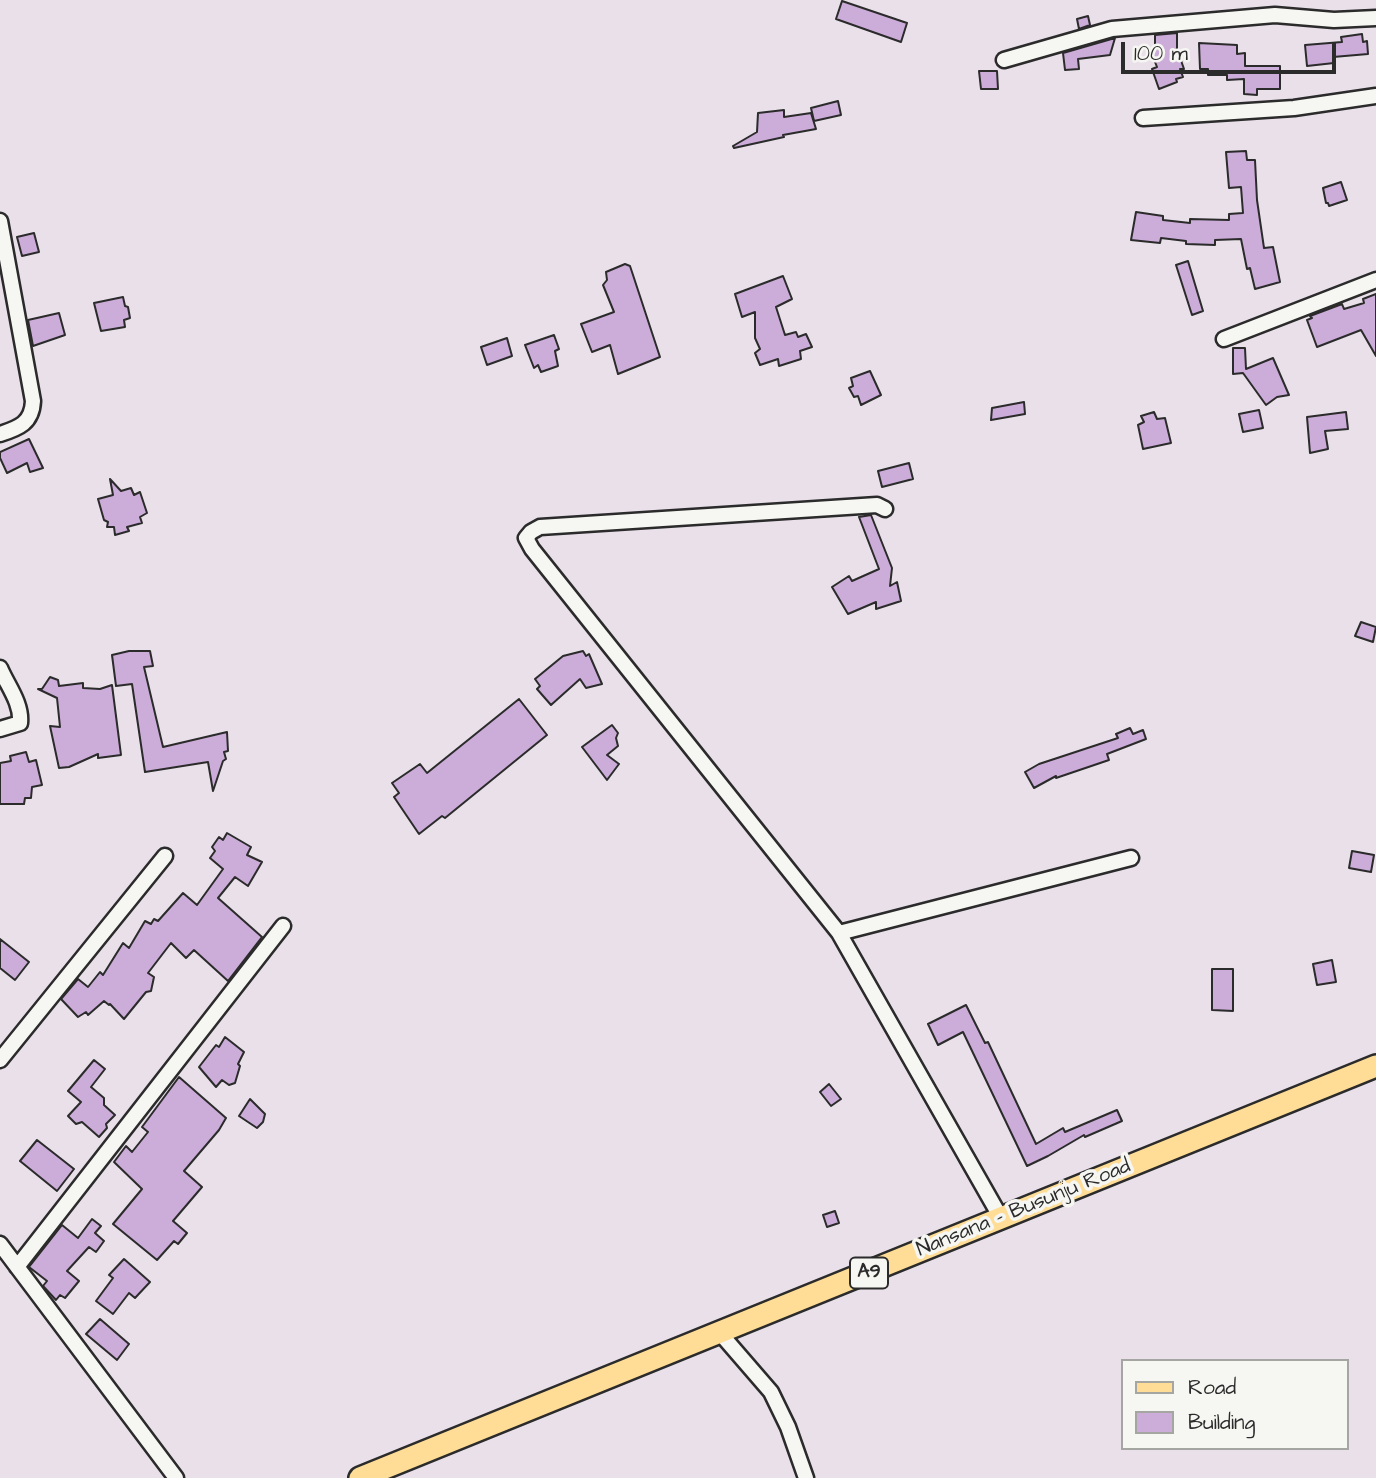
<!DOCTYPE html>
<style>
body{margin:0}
#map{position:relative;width:1376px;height:1478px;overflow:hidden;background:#e9e0ea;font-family:"Architects Daughter",sans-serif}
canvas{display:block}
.legend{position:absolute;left:1121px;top:1359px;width:228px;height:91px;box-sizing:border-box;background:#f6f6f2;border:2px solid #a5a5a2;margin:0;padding:9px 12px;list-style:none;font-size:21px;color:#2b2b2b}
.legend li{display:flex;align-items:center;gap:14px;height:35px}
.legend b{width:35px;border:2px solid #a5a5a2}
.scale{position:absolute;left:1121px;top:42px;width:215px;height:32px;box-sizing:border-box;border:4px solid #2b2b2b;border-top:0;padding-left:9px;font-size:21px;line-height:24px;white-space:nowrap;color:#2b2b2b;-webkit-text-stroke:5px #f6f6f2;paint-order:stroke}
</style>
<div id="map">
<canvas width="1376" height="1478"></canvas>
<ul class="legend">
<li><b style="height:9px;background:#ffdd96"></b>Road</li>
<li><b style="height:19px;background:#ccacd8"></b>Building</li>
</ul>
<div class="scale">100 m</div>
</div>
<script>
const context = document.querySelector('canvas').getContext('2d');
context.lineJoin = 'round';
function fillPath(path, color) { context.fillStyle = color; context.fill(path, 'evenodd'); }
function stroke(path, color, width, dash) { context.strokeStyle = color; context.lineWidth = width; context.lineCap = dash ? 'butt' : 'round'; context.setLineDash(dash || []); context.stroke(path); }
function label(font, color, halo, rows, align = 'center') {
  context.font = font + ' "Architects Daughter",sans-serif'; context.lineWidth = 7; context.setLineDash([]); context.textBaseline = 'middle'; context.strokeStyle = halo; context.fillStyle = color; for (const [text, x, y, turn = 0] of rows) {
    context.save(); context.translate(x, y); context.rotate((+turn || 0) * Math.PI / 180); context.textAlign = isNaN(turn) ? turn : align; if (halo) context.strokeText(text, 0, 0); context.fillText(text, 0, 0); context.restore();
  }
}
const building = new Path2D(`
 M842 1 907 23 901 42 836 19Z
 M1088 16 1090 25 1079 29 1077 19Z
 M1177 33V49L1184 69H1180L1183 77 1176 79 1177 82 1159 89 1152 69 1157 67 1151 52 1155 50V35Z
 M1362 34 1363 42 1367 41 1368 54 1333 57 1334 63 1307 66 1305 45 1342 42 1341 37Z
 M1115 38 1110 55 1078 59 1079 69 1065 70 1063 53Z
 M1199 43 1237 45V54L1245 53V66H1280V89H1257V95L1244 94V79L1227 80V75H1208V69H1200Z
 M979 71H997L998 89H981Z
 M838 101 841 115 814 121 811 108Z
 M784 110V117L811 113 816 129 783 135 784 137 734 148 733 146 757 132 758 113Z
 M1246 151 1247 160H1255L1257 200 1264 248 1273 247 1280 282 1255 289 1250 268 1247 269 1241 239 1215 240V245L1186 244V241L1161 238 1160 243 1131 240 1136 212 1163 216V220L1190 223V219L1229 220V214L1243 213 1241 187 1229 188 1226 152Z
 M1341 182 1347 200 1329 206 1328 203H1326L1323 188Z
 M34 233 39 252 22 256 17 237Z
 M1188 261 1203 311 1192 315 1176 265Z
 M625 264 630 266 633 275 660 357 618 374 610 345 592 352 581 324 614 312 603 285 607 280 606 272Z
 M783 276 792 299 776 307 785 335 796 332 798 337 806 334 812 347 800 351 801 359 779 366 778 359 760 365 755 353 760 349 755 338V312L742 317 735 294Z
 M1376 294V356L1361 330 1317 347 1307 320 1312 318 1310 316 1342 304 1344 309 1364 303 1363 299Z
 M123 297 125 306 128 307 130 318 124 320 125 327 101 331 94 303Z
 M59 313 65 335 33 346 28 320Z
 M554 335 559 349 555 351 558 366 541 372 538 365 534 368 525 345Z
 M507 338 512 356 487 365 481 347Z
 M1233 348H1245L1246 369 1273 358 1289 395 1277 397 1266 405 1243 373 1233 374Z
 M870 371 881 395 861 405 858 396 854 397 849 388 853 386 851 378Z
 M1024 402 1025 414 991 420 992 408Z
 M1259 410 1263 428 1243 432 1239 414Z
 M1154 412 1157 419 1165 418 1171 443 1143 449 1138 425 1144 422 1141 416Z
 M1346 412 1348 429 1325 431 1328 449 1310 453 1307 417Z
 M29 439 43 468 30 472 27 463 7 473 0 458V452Z
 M909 463 913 479 882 487 878 471Z
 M110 479 121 491 131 488 134 495 140 492 147 513 140 517 142 523 127 527 129 531 115 535 114 527H107L108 522 104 520 98 499 113 495Z
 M871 515 892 568 890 586 897 582 901 601 876 609V602L848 614 832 587 849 576 852 581 879 569 859 517Z
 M1361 622 1376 627 1373 642 1355 636Z
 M129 651H150L153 666 144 667 163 747 227 732 228 751 224 752 226 759 223 761 213 791 208 762 145 772 132 684 116 686 112 655Z
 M583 651 586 656 589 654 602 684 586 688 580 679 551 705 537 689 540 686 535 679 563 656Z
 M50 677 58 680 59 686 83 683V688L100 689 112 685 121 755 98 758V754L69 767 59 768 50 726 60 727 57 698 38 689H42Z
 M519 699 547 735 445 818 442 816 419 834 394 797 399 793 392 783 420 764 427 773Z
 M612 725 618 733 616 738 618 746 607 755 619 764 607 780 582 747Z
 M1130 728 1133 734 1143 730 1146 739 1107 754 1109 760 1056 778V776L1034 788 1025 772 1039 764 1118 738 1116 734Z
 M26 752 29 762 36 760 42 785 32 787 31 798H25L24 804H0V763L11 761 10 756Z
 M227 833 251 847 247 855 262 862 248 886 235 877 218 898 262 937 228 981 194 950 186 958 171 943 148 973 154 977 151 991 146 992 124 1019 110 1004 109 1005 104 1001 88 1015 86 1012 78 1017 61 999 78 979 88 987 100 972 103 975 123 943 129 948 145 921 151 924 154 919 158 921 183 893 197 905 223 869 210 858 215 851 212 847 219 837 223 840Z
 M1352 851 1374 855 1371 872 1349 868Z
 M0 939 29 962 15 980 0 968Z
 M1332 960 1336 982 1317 985 1313 964Z
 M1212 969H1233V1011L1212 1010Z
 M966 1005 985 1043 988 1042 1036 1144 1063 1128 1065 1132 1117 1110 1122 1121 1085 1137 1084 1135 1048 1156 1027 1166 963 1032 938 1045 928 1024Z
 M225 1037 244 1052 238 1064 240 1066 235 1083 229 1085 222 1080 216 1087 199 1067 216 1045 219 1047Z
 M94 1060 105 1069 91 1087 104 1098V1105L115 1115 106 1124 107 1128 99 1137 82 1122 76 1124 68 1116 81 1102 68 1091Z
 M179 1077 226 1118 219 1130 184 1171 202 1187 173 1221 187 1233 178 1244 174 1241 157 1260 113 1224 142 1189 114 1162 126 1146 132 1152 148 1132 142 1127Z
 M829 1084 841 1099 831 1106 820 1092Z
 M250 1099 265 1114 263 1122 257 1128 239 1116Z
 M37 1140 74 1169 57 1191 20 1161Z
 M835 1211 839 1223 827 1227 823 1215Z
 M92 1219 101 1226 95 1233 104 1241 96 1252 89 1247 67 1271 79 1281 65 1298 60 1295 56 1300 43 1286 47 1281 29 1267 62 1225 78 1238Z
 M124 1259 150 1282 135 1298 129 1293 113 1314 96 1301 113 1278 109 1275Z
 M100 1319 129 1344 117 1360 86 1334Z`);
const minor = new Path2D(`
 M1004 60 1112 29 1275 15 1334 20 1376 18
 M1143 118 1294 108 1376 96
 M0 221 33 401C32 423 19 428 0 434
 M1224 339 1376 280
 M885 509 877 505 540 527 531 532 526 538 532 549 839 933 1001 1218
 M0 668C7 685 22 703 20 723L0 729
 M839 933 1131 858
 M0 1060 165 856
 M0 1244 176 1478
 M17 1267 283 926
 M720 1333 771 1392 788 1427 806 1478`);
const primary = new Path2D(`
 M360 1478 1376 1066`);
const shields = [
 [869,1273,38]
];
const shieldNames = [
 ["A9",869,1273]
];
const streetNames = [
 ["Nansana - Busunju Road",1024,1209,-22]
];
fillPath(building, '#ccacd8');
stroke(building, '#2b2b2b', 2);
stroke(minor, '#2b2b2b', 19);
stroke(primary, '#2b2b2b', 26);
stroke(minor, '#f6f6f2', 14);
stroke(primary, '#ffdd96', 21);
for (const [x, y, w] of shields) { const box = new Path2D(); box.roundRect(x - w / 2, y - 15.5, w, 31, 5); context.fillStyle = '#f6f6f2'; context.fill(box); stroke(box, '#2b2b2b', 2); }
label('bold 19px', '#2b2b2b', null, shieldNames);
label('21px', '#2b2b2b', '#f6f6f2', streetNames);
</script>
